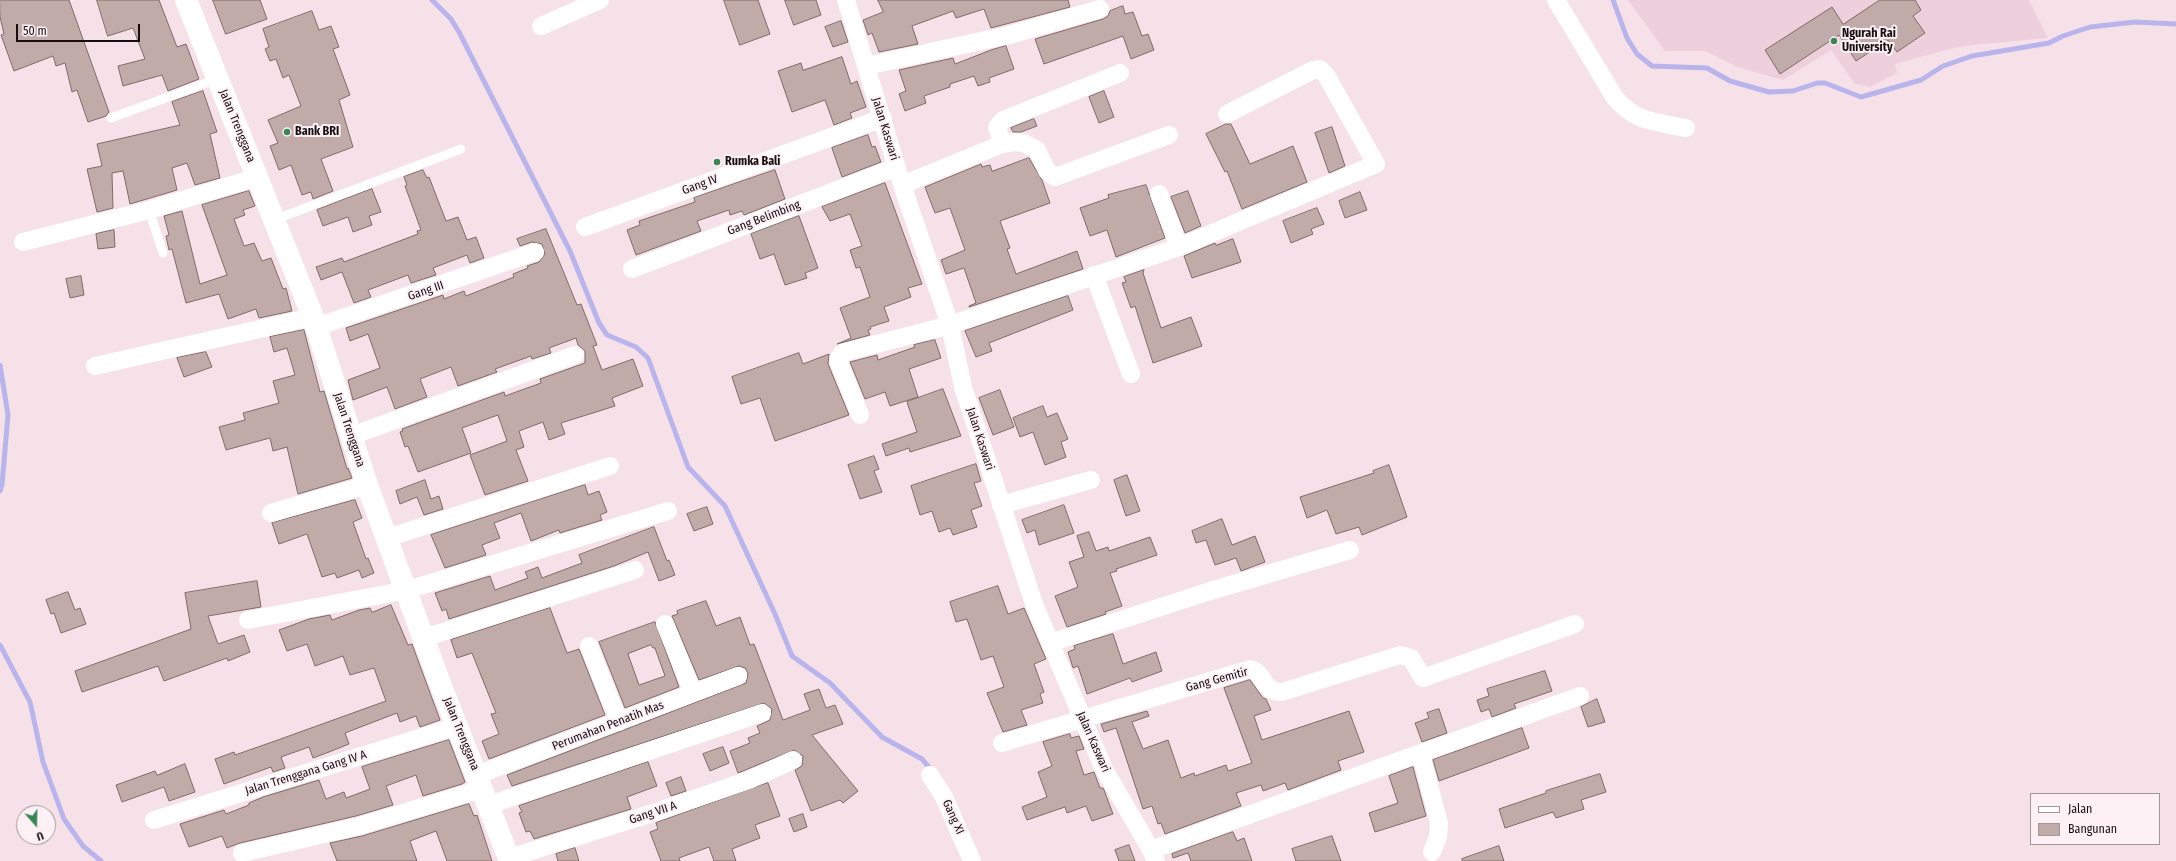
<!DOCTYPE html>
<style>
body{margin:0}
#map{position:relative;width:2176px;height:861px;overflow:hidden;background:#f7e1e9;font-family:"Fira Sans Condensed",sans-serif}
canvas{display:block}
.legend{position:absolute;left:2030px;top:793px;width:130px;height:52px;box-sizing:border-box;background:#fef1f6;border:1px solid #a1979b;margin:0;padding:5px 7px;list-style:none;font-size:12px;color:#160f12}
.legend li{display:flex;align-items:center;gap:8px;height:20px}
.legend b{width:20px;border:1px solid #a1979b}
.north{position:absolute;left:16px;top:805px;width:40px;height:40px;box-sizing:border-box;background:#fef1f6;border:1px solid #a1979b;border-radius:50%;rotate:160deg;font-size:11px;font-weight:700;line-height:16px;text-align:center;color:#160f12}
.north::after{content:'';display:block;margin:auto;width:14px;height:18px;background:#388757;clip-path:polygon(50% 0,100% 100%,50% 72%,0 100%)}
.scale{position:absolute;left:16px;top:24px;width:124px;height:18px;box-sizing:border-box;border:2px solid #160f12;border-top:0;padding-left:5px;font-size:12px;line-height:14px;white-space:nowrap;color:#160f12;-webkit-text-stroke:3px #fef1f6;paint-order:stroke}
</style>
<div id="map">
<canvas width="2176" height="861"></canvas>
<ul class="legend">
<li><b style="height:5px;background:#fff"></b>Jalan</li>
<li><b style="height:11px;background:#c1aba9"></b>Bangunan</li>
</ul>
<div class="north">U</div>
<div class="scale">50 m</div>
</div>
<script>
const context = document.querySelector('canvas').getContext('2d');
context.lineJoin = 'round';
function fillPath(path, color) { context.fillStyle = color; context.fill(path, 'evenodd'); }
function stroke(path, color, width, dash) { context.strokeStyle = color; context.lineWidth = width; context.lineCap = dash ? 'butt' : 'round'; context.setLineDash(dash || []); context.stroke(path); }
function label(font, color, halo, rows, align = 'center') {
  context.font = font + ' "Fira Sans Condensed",sans-serif'; context.lineWidth = 4; context.setLineDash([]); context.textBaseline = 'middle'; context.strokeStyle = halo; context.fillStyle = color; for (const [text, x, y, turn = 0] of rows) {
    context.save(); context.translate(x, y); context.rotate((+turn || 0) * Math.PI / 180); context.textAlign = isNaN(turn) ? turn : align; if (halo) context.strokeText(text, 0, 0); context.fillText(text, 0, 0); context.restore();
  }
}
const built = new Path2D(`
 M1628 0H2029L2048 38 1973 45 1950 49 1895 64 1897 73 1870 87 1855 84 1831 50 1783 80 1737 67 1705 51H1665Z`);
const stream = new Path2D(`
 M432 0 451 19 459 32 570 251 599 323 607 335 636 347 648 358 688 467 725 506 775 614 792 656 830 683 882 737 922 759 932 771
 M1613 0 1627 38 1637 54 1652 66 1707 68 1730 81 1769 92 1793 91 1817 83H1825L1861 97 1921 80 1943 66 1972 56 2049 43 2063 36 2090 27 2135 22 2176 24
 M0 365 8 415 2 485 0 491
 M0 645 30 702 43 762 64 819 83 846 101 861`);
const building = new Path2D(`
 M0 0H69L109 112 106 116 88 122 77 90 72 92 65 63 56 66 53 56 14 71 1 35 4 34 0 17Z
 M97 0H159L177 47 186 44 199 79 168 91 162 75 123 86 118 66 145 59 133 28 108 36Z
 M213 0H260L267 19 226 34Z
 M724 0H758L770 34 740 45Z
 M785 0H816L821 15 794 25Z
 M878 0H1068L1070 7 991 28 984 9 956 18 953 11 912 26 918 44 879 52 872 33 868 35 863 20 883 12Z
 M1880 0H1915L1921 10 1913 16 1925 33 1897 52 1888 40 1856 61 1839 35 1780 74 1765 50 1832 7 1843 24Z
 M1123 6 1125 14 1133 12 1142 36 1148 34 1154 50 1131 59 1123 36 1044 64 1035 39 1103 19 1108 16 1110 11Z
 M312 11 319 30 331 26 339 47 333 49 350 95 339 100 353 147 321 159 333 191 313 199 311 192 302 195 291 165 279 170 270 146 278 143 268 120 301 106 289 75 283 78 276 59 270 61 265 49 269 47 263 29Z
 M841 21 848 42 833 47 825 27Z
 M1006 46 1014 69 989 78 990 82 978 86 974 76 950 84V87L924 96 926 103 905 111 899 94 906 91 899 70 953 58 955 64 991 50Z
 M842 57 851 84 857 81 866 107 850 113 852 118 834 125 825 100 792 112 778 71 801 63 803 70Z
 M203 91 217 132 210 134 220 178 195 185 187 163 172 168 177 190 130 204 123 171 112 173 113 208 97 212 87 169 102 166 97 144 180 125 172 102Z
 M1104 91 1114 117 1099 123 1089 97Z
 M1034 119 1037 126 1021 132H1013L1011 128Z
 M1226 124H1231L1250 164 1293 146 1307 182 1242 209 1227 171 1225 172 1206 134Z
 M1332 127 1345 166 1329 173 1315 133Z
 M868 135 872 147 875 146 881 162 842 177 832 148Z
 M1029 158 1042 180 1050 203 1000 221 1010 248 1007 249 1016 274 1077 251 1083 269 969 307V306L976 303 964 268 946 274 941 260 965 250 950 208 935 213 925 187 981 164 982 167 990 165 992 171Z
 M423 170 427 178 429 177 446 221 458 217 467 240 476 237 484 258 470 263 467 255 433 268 436 275 411 283 408 275 368 290 371 297 354 303 342 272 321 280 316 267 342 258 344 262 418 234 417 231 421 230 405 186 407 185 404 177Z
 M775 170 785 199 744 215 742 211 730 215 729 210 697 221 701 231 636 255 627 230 640 225 639 221 695 202 694 198Z
 M885 183 922 284 908 288 911 297 884 307 889 321 870 327 871 329 868 330 870 335 837 344 851 338 840 308 870 297 860 267 856 268 850 250 862 246 850 214 830 221 822 207Z
 M1146 185 1165 238 1116 257 1107 230 1090 236 1080 208 1109 198 1108 195Z
 M372 189 381 212 369 216 372 225 353 232 348 217 323 226 317 210Z
 M249 191 255 206 243 210 245 215 234 219 244 246 254 243 262 261 271 258 283 289 286 288 292 311 259 318 256 309 228 319 219 294 186 303 172 249 169 250 166 236 169 235 164 216 182 211 200 284 227 275 202 205Z
 M1188 191 1201 226 1185 233 1171 197Z
 M1360 192 1367 210 1345 218 1339 201Z
 M1317 208 1324 224 1311 229 1313 234 1291 243 1283 221Z
 M799 216 818 268 805 273 807 278 785 285 774 254 760 259 751 234Z
 M546 229 577 305 581 304 597 345 593 346 602 370 633 359 643 386 612 398 615 406 561 423 565 434 549 440 543 422 519 431 524 447 516 450 528 481 485 495 470 455 507 441 498 415 462 428 471 453 418 472 408 446 405 447 400 432 403 431 402 429 504 392 505 396 541 383 540 379 585 363V351L578 345 576 338 549 348 551 353 532 359 531 356 495 369 497 372 458 386 451 367 420 379 427 397 395 409 387 387 353 400 348 380 380 368 368 334 350 341 346 328 443 295 444 299 464 291 466 296 514 277 513 274 528 268 527 266 539 262 545 254 542 244 532 242 520 246 517 239Z
 M114 230 115 247 98 249 96 234Z
 M1233 239 1241 262 1192 278 1184 256 1215 243 1216 245Z
 M1144 270 1143 273 1161 328 1191 317 1202 346 1153 363 1135 306 1131 308 1122 283 1126 282 1124 277Z
 M81 276 84 295 70 298 66 279Z
 M1068 296 1073 310 989 343 992 351 976 357 965 331Z
 M304 330 320 392 324 391 347 469 348 468 352 478 298 494 287 447 273 451 270 438 226 450 219 427 245 420 243 413 279 403 273 381 295 375 287 348 274 352 270 337Z
 M935 340 941 358 909 369 918 397 890 406 885 392 865 399 850 362 877 355 878 360 915 347 914 345Z
 M206 352 212 367 184 377 177 358Z
 M799 353 803 364 829 354 828 364 849 415 775 441 760 398 741 404 732 377Z
 M943 389 961 436 910 452 909 448 886 456 882 444 917 432 907 402Z
 M1000 390 1014 427 993 435 979 398Z
 M1043 406 1047 417 1057 413 1068 439 1061 442 1066 457 1045 465 1033 432 1020 437 1013 418Z
 M874 456 879 469 874 471 882 492 860 499 848 465Z
 M976 464 981 481 974 483 982 506 971 510 977 527 953 535 950 528 939 532 932 511 920 515 911 486Z
 M1389 465 1407 517 1362 535 1359 527 1336 534 1327 510 1307 518 1300 497 1374 473 1373 471Z
 M1127 475 1140 511 1126 516 1114 480Z
 M425 480 431 499 439 496 443 509 424 515 417 497 400 504 396 491Z
 M585 485 588 495 599 491 607 512 600 515 602 520 560 533 559 530 531 541 521 513 494 523 500 538 482 545 486 555 445 568 431 535Z
 M355 500 362 518 353 522 366 559 368 558 374 573 362 578 359 570 337 578 335 573 322 577 307 534 279 544 272 523Z
 M1064 505 1074 533 1039 545 1035 530 1027 533 1022 520Z
 M707 507 713 524 694 531 687 514Z
 M1222 519 1232 545 1255 536 1265 562 1241 571 1236 558 1215 565 1206 540 1196 543 1192 531Z
 M654 527 667 561 669 560 675 575 659 581 648 552 614 566 449 619 446 609 442 611 435 593 490 576 495 590 528 578 525 572 538 567 542 578 582 563 579 555Z
 M1089 532 1096 551 1108 547 1109 551 1150 537 1157 555 1116 569 1117 571 1110 573 1122 606 1105 612 1106 614 1067 627 1055 596 1078 587 1069 562 1084 557 1077 536Z
 M257 581 261 607 208 616 218 644 244 635 250 652 228 661 227 658 164 681 158 666 82 692 75 671 191 629 185 593Z
 M998 586 1008 614 1024 608 1046 659 1034 664 1044 692 1040 694 1043 703 1021 710 1027 725 1003 732 987 693 1004 687 993 656 981 660 967 619 956 622 950 602Z
 M68 592 75 610 80 608 86 624 61 633 54 613 51 614 46 600Z
 M706 601 716 626 740 617 750 645 754 644 783 720 810 710 804 694 819 689 826 708 835 705 843 724 812 735 858 791 843 803 840 800 811 811 795 770 802 766 803 756 794 750 738 773 730 751 750 743 748 738 760 733 757 726 770 720 772 709 764 703 512 786 507 775 746 683 748 673 745 668 739 666 699 680 672 616 678 614 677 611Z
 M391 605 408 645 412 644 440 720 420 727 416 716 400 722 397 713 345 733 349 744 329 752 313 758 309 747 281 757 285 768 273 772 271 767 224 784 215 759 234 752 235 755 275 741 386 701 374 668 350 675 343 656 315 666 307 644 287 651 279 630 309 619 330 615 332 620 359 610 370 608 372 612Z
 M550 608 567 653 579 649 605 715 489 759 482 741 499 734 491 714 496 713 472 653 457 658 451 640Z
 M655 622 679 687 625 708 599 642ZM651 645 653 648H655L665 676 639 685 628 654Z
 M1113 634 1123 664 1156 652 1162 671 1132 682 1130 678 1087 694 1078 666 1073 668 1068 652 1075 649 1074 646Z
 M1545 671 1552 691 1514 704 1516 708 1492 717 1489 709 1481 712 1477 700 1489 696 1487 689Z
 M1250 680 1263 698 1266 699 1271 710 1254 716 1262 740 1349 711 1364 752 1338 761 1341 770 1288 790 1285 783 1263 791 1261 785 1236 793 1241 806 1165 834 1161 823 1158 824 1152 806 1143 809 1116 728 1104 732 1101 724 1147 711 1149 716 1132 722 1143 749 1168 740 1181 778 1194 773 1195 776 1226 765 1228 771 1252 763 1224 688Z
 M1597 699 1605 722 1588 727 1581 707Z
 M1439 709 1447 733 1422 742 1415 723 1429 718 1427 713Z
 M1522 728 1529 748 1439 781 1433 760Z
 M1070 734 1071 738 1079 736 1084 749 1076 751 1084 775 1094 772 1100 788H1103L1104 790 1113 814 1092 821 1086 806 1067 813 1065 807 1027 820 1022 807 1047 797 1038 772 1052 766 1043 742Z
 M449 740 465 782 462 784 423 796 416 775 386 786 393 805 356 816 240 843 227 848 222 836 189 847 180 824 224 810 226 814 249 805V803L263 797 319 780 326 799 344 792 346 798 370 789 362 767Z
 M723 747 729 763 710 771 703 754Z
 M648 762 657 786 627 797 631 809 534 839 530 831 526 832 519 813 522 812 519 806Z
 M185 764 195 792 169 801 164 787 122 802 116 785 155 771 157 775Z
 M1413 767 1426 816 1375 832 1369 813 1398 803 1389 776Z
 M1600 774 1606 792 1581 800 1584 809 1556 818 1553 812 1505 828 1499 809 1546 793V791Z
 M681 777 686 791 671 796 666 783Z
 M768 783 780 816 755 825 760 838 732 849 736 861H714L709 847 679 858 680 861H661L650 832 658 829 656 823Z
 M469 804 474 816 477 815 492 861H447L436 831 410 841 417 861H337L330 843 362 836Z
 M803 814 807 827 794 832 789 819Z
 M1233 832 1237 841 1244 838 1252 861H1191L1188 853 1173 858 1172 854Z
 M1332 836 1341 861H1296L1292 849Z
 M1129 845 1135 861H1119L1115 850Z
 M1499 846 1504 861H1462V859Z
 M575 848 579 861H558L556 854Z`);
const lane = new Path2D(`
 M111 118 217 79
 M149 210 163 253
 M274 220 461 149`);
const street = new Path2D(`
 M846 0 902 185 950 325 963 387 1034 604 1104 769 1151 850 1156 861
 M1556 0 1615 98C1638 124 1655 121 1686 128
 M541 26 600 0
 M866 66 1009 35 1100 9
 M1002 144 997 127 1003 120 1120 73
 M902 185 1002 144 1015 142 1024 143 1037 150 1047 171 1055 177 1169 135
 M1159 194 1179 247
 M585 227 883 118
 M23 242 149 210 258 177
 M632 269 897 167
 M1094 275 1131 374
 M316 327 535 252
 M95 366 313 317
 M860 415 838 360 842 353 950 325 1179 247 1376 164 1326 75 1320 69 1313 70 1227 114
 M351 436 575 355
 M1001 505 1091 480
 M271 513 367 485
 M387 538 610 466
 M248 620 407 590 668 511
 M665 624 693 693
 M424 638 635 570
 M1050 643 1210 591 1350 550
 M589 646 619 722
 M1002 743 1250 669C1267 673 1260 692 1282 692L1400 655 1411 658 1423 678 1575 624
 M1421 755 1439 823 1438 837 1432 852
 M477 775 738 676
 M930 775 944 797 972 861
 M489 805 762 713
 M154 820 458 726
 M1151 850 1580 696
 M242 853 359 826 482 789
 M509 858 659 811 749 780 793 760`);
const secondary = new Path2D(`
 M186 0 313 317 367 485 441 686 510 861`);
const markers = [
 [1834,41,4,"#388757"],
 [287,132,4,"#388757"],
 [717,162,4,"#388757"]
];
const poiNames = [
 ["Ngurah Rai",1842,34],
 ["University",1842,48],
 ["Bank BRI",295,132],
 ["Rumka Bali",725,162]
];
const streetNames = [
 ["Jalan Trenggana",237,126,68],
 ["Jalan Kaswari",885,129,73],
 ["Gang IV",700,185,-20],
 ["Gang Belimbing",764,218,-21],
 ["Gang III",426,291,-19],
 ["Jalan Trenggana",349,430,72],
 ["Jalan Kaswari",980,439,72],
 ["Gang Gemitir",1217,680,-15],
 ["Perumahan Penatih Mas",608,726,-21],
 ["Jalan Trenggana",461,734,68],
 ["Jalan Kaswari",1093,742,66],
 ["Jalan Trenggana Gang IV A",306,773,-17],
 ["Gang VII A",653,813,-18],
 ["Gang XI",953,817,66]
];
fillPath(built, '#edd0db');
stroke(stream, '#b9b5ec', 5);
fillPath(building, '#c1aba9');
stroke(building, '#7f6b69', 1);
stroke(lane, '#fff', 9);
stroke(street, '#fff', 18);
stroke(secondary, '#fff', 22);
for (const [x, y, r, color] of markers) { const dot = new Path2D(); dot.arc(x, y, r, 0, 2 * Math.PI); context.fillStyle = color; context.fill(dot); stroke(dot, '#fef1f6', 1.5); }
label('bold 12px', '#160f12', '#fef1f6', poiNames, 'left');
label('12px', '#160f12', '#fef1f6', streetNames);
</script>
